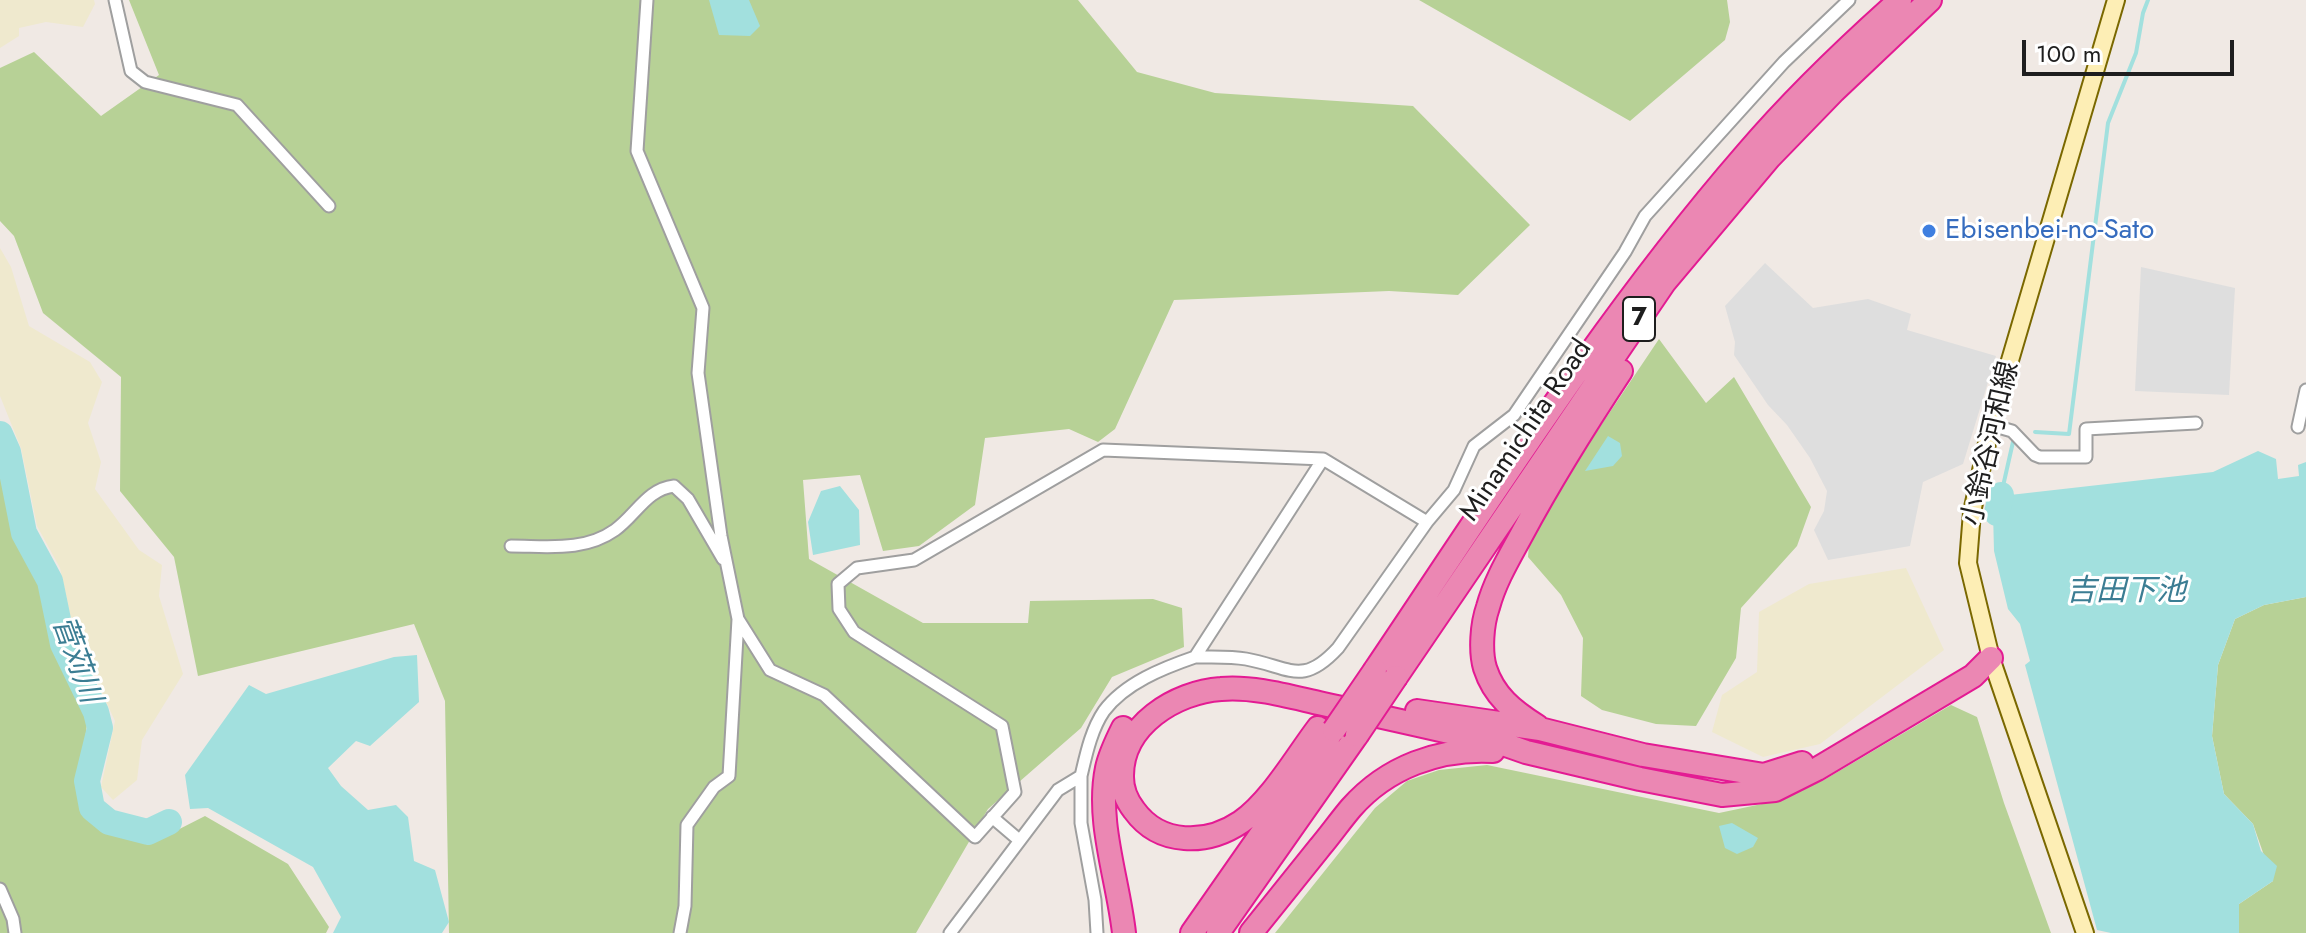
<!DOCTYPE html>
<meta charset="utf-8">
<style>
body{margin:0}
#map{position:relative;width:2306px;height:933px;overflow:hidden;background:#f0e9e4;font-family:Jost,sans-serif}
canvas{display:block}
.scale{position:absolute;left:2022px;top:40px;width:212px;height:36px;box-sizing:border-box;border:4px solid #1e1e1e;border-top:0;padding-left:10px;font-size:24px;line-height:28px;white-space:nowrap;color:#1e1e1e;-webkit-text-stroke:6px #fff;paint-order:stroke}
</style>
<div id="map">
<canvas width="2306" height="933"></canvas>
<div class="scale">100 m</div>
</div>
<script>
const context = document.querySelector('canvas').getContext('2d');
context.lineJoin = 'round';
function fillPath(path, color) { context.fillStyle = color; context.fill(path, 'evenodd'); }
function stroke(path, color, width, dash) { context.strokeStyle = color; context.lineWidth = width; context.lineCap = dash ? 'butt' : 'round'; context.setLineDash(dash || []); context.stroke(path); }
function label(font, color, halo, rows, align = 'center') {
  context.font = font + ' Jost,"Noto Sans JP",sans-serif'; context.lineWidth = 6; context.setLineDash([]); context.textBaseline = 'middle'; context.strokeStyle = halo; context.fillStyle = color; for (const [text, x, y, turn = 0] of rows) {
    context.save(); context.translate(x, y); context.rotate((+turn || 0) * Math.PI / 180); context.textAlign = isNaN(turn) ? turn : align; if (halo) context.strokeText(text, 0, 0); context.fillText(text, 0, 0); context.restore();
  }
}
const farmland = new Path2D(`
 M0 0H94L95 4 83 27 46 22 19 28V36L0 48Z
 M0 248 11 267 29 326 90 362 102 382 88 423 101 462 95 489 139 550 162 565 159 596 183 674 142 740 137 780 113 800 101 787 115 721 74 633 60 568 37 526 21 448 0 396Z
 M1906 568 1944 650 1820 744 1763 757 1712 732 1722 695 1757 672 1759 612 1809 584Z`);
const forest = new Path2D(`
 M129 0H1078L1137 72 1215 93 1413 106 1530 225 1458 295 1389 291 1174 300 1115 429 1098 442 1069 429 985 438 975 505 919 546 883 551 860 475 803 480 809 559 923 623H1028L1030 601 1153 599 1182 608 1184 647 1112 677 1081 728 988 809 916 933H449L445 701 414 624 198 676 174 557 120 491 121 377 43 313 14 236 0 221V68L34 52 101 116 159 75Z
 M1419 0H1727L1730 22 1725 40 1630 121Z
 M1659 339 1706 403 1734 377 1811 507 1797 546 1741 608 1736 658 1696 726 1656 724 1602 710 1581 696 1583 638 1561 595 1528 557 1530 531Z
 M0 472 15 535 39 584 55 648 88 716 80 781 86 812 148 845 205 816 288 864 329 927 326 933H0Z
 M2306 597V933H2239V904L2273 881 2253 824 2224 794 2212 736 2218 665 2235 619 2264 605Z
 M1951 705 1977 717 2004 803 2051 933H1275L1375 808 1407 781 1439 770 1487 765 1719 813 1776 801 1824 780Z`);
const parking = new Path2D(`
 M1765 263 1813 308 1868 299 1911 314 1907 330 1996 356 1963 464 1923 482 1910 546 1828 560 1814 530 1824 511 1827 491 1810 458 1787 425 1768 405 1734 355 1735 342 1725 306Z
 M2141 267 2235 288 2229 395 2135 391Z`);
const water = new Path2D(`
 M709 0H749L760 26 750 36 719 35Z
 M1608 436 1620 443 1622 456 1613 466 1585 471Z
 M2258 451 2276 459 2278 479 2299 476 2298 465 2306 462V597L2264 605 2235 619 2218 665 2212 736 2224 794 2253 824 2261 851 2277 866 2273 881 2239 904V933H2111L2097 930 2025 665 2030 661 2020 624 2008 609 1994 551 1993 512 2001 514 2010 495 2213 472Z
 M840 486 859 510 860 545 813 555 808 522 821 491Z
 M417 655 419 702 370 746 356 741 328 768 341 786 368 810 396 805 408 817 414 861 435 870 449 922 442 933H333L341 917 313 867 208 808 190 809 185 775 249 685 266 694 394 657Z
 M1732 823 1758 838 1753 847 1737 854 1725 848 1719 826Z`);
const stream = new Path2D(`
 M2035 432 2069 434 2108 123 2136 53 2143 13 2148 0
 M2001 495 2013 442`);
const river = new Path2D(`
 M0 434 8 452 24 533 50 581 63 644 96 712 100 728 87 781 92 808 109 822 148 832 169 822
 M1997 513 2001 495`);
const minor = new Path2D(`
 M115 0 131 71 145 82 237 105 329 206
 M647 0 637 151 703 308 698 373 721 536 738 619 729 776 714 787 687 825 685 906 680 933
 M1991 425 2012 431 2035 455 2040 457H2086V429L2196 423
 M2298 427 2306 390
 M511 546C547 546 584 552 615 530 636 515 647 489 674 486L688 499 723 559
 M738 619 770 670 824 695 975 837 1015 792 1002 726 854 632 839 609 838 584 857 568 914 560 1103 450 1323 459 1427 522 1454 490 1474 446 1514 415 1625 252 1645 216 1784 62 1849 0
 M1195 657C1212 657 1230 656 1246 659 1290 667 1302 687 1338 648L1427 522
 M1081 776V823L1095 900 1097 933
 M992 817 1019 840
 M0 889 13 919 15 933
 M950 933 1058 790 1081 776C1086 755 1091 730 1104 711 1125 683 1163 668 1195 657L1323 459`);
const secondary = new Path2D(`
 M2085 933 1991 658 1968 563 1972 512 1991 425 2116 0`);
const motorway = new Path2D(`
 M1375 670C1493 495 1607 314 1746 154 1793 99 1846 48 1900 0
 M1396 677 1664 283 1770 157 1834 91 1930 0
 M1417 711 1540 729 1643 755 1764 775 1802 763
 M1537 726C1513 711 1494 696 1485 668 1480 651 1482 624 1488 607 1495 581 1509 558 1522 534 1552 478 1586 424 1621 371
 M1123 728C1117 740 1110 754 1107 768 1096 821 1118 879 1124 933
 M1318 728C1296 757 1271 801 1241 822 1207 845 1160 846 1134 810 1127 801 1122 789 1122 777 1121 725 1176 692 1221 689 1254 686 1291 697 1323 704 1384 717 1445 731 1506 745L1526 752 1640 779 1722 795 1775 790 1817 769 1973 676 1991 658
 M1192 933 1329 737
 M1218 933 1357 735
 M1251 933C1274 904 1297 876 1320 847 1331 834 1340 821 1351 808 1387 767 1439 748 1493 751`);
const motorwayBridge = new Path2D(`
 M1334 730 1375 670
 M1357 735 1396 677`);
const markers = [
 [1929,231,8,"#3f7fe0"]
];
const shields = [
 [1639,319,32]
];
const shieldNames = [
 ["7",1639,319]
];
const shopNames = [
 ["Ebisenbei-no-Sato",1945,231]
];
const streetNames = [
 ["Minamichita Road",1527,431,-56],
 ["小鈴谷河和線",1992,444,-77]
];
const waterNames = [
 ["吉田下池",2126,593],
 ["菅苅川",75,660,70]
];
fillPath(farmland, '#efe9ce');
fillPath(forest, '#b7d196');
fillPath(parking, '#dedede');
fillPath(water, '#a2e0de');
stroke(stream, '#a2e0de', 4);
stroke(river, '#a2e0de', 26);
stroke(minor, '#9f9f9f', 15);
stroke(secondary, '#7a6800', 20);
stroke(motorway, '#e31b93', 26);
stroke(minor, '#fff', 11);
stroke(secondary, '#fdeeb5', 16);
stroke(motorway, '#eb87b3', 22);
stroke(motorwayBridge, '#e31b93', 26, []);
stroke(motorwayBridge, '#eb87b3', 22);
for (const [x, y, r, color] of markers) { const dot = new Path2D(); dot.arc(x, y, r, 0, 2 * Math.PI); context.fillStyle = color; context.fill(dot); stroke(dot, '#fff', 3); }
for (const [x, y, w] of shields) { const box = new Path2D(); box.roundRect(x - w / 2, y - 22, w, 44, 6); context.fillStyle = '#fff'; context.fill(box); stroke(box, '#1e1e1e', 2); }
label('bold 26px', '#1e1e1e', null, shieldNames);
label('28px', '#366cbe', '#fff', shopNames, 'left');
label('28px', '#1e1e1e', '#fff', streetNames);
label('italic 30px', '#3b7d93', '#fff', waterNames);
</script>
